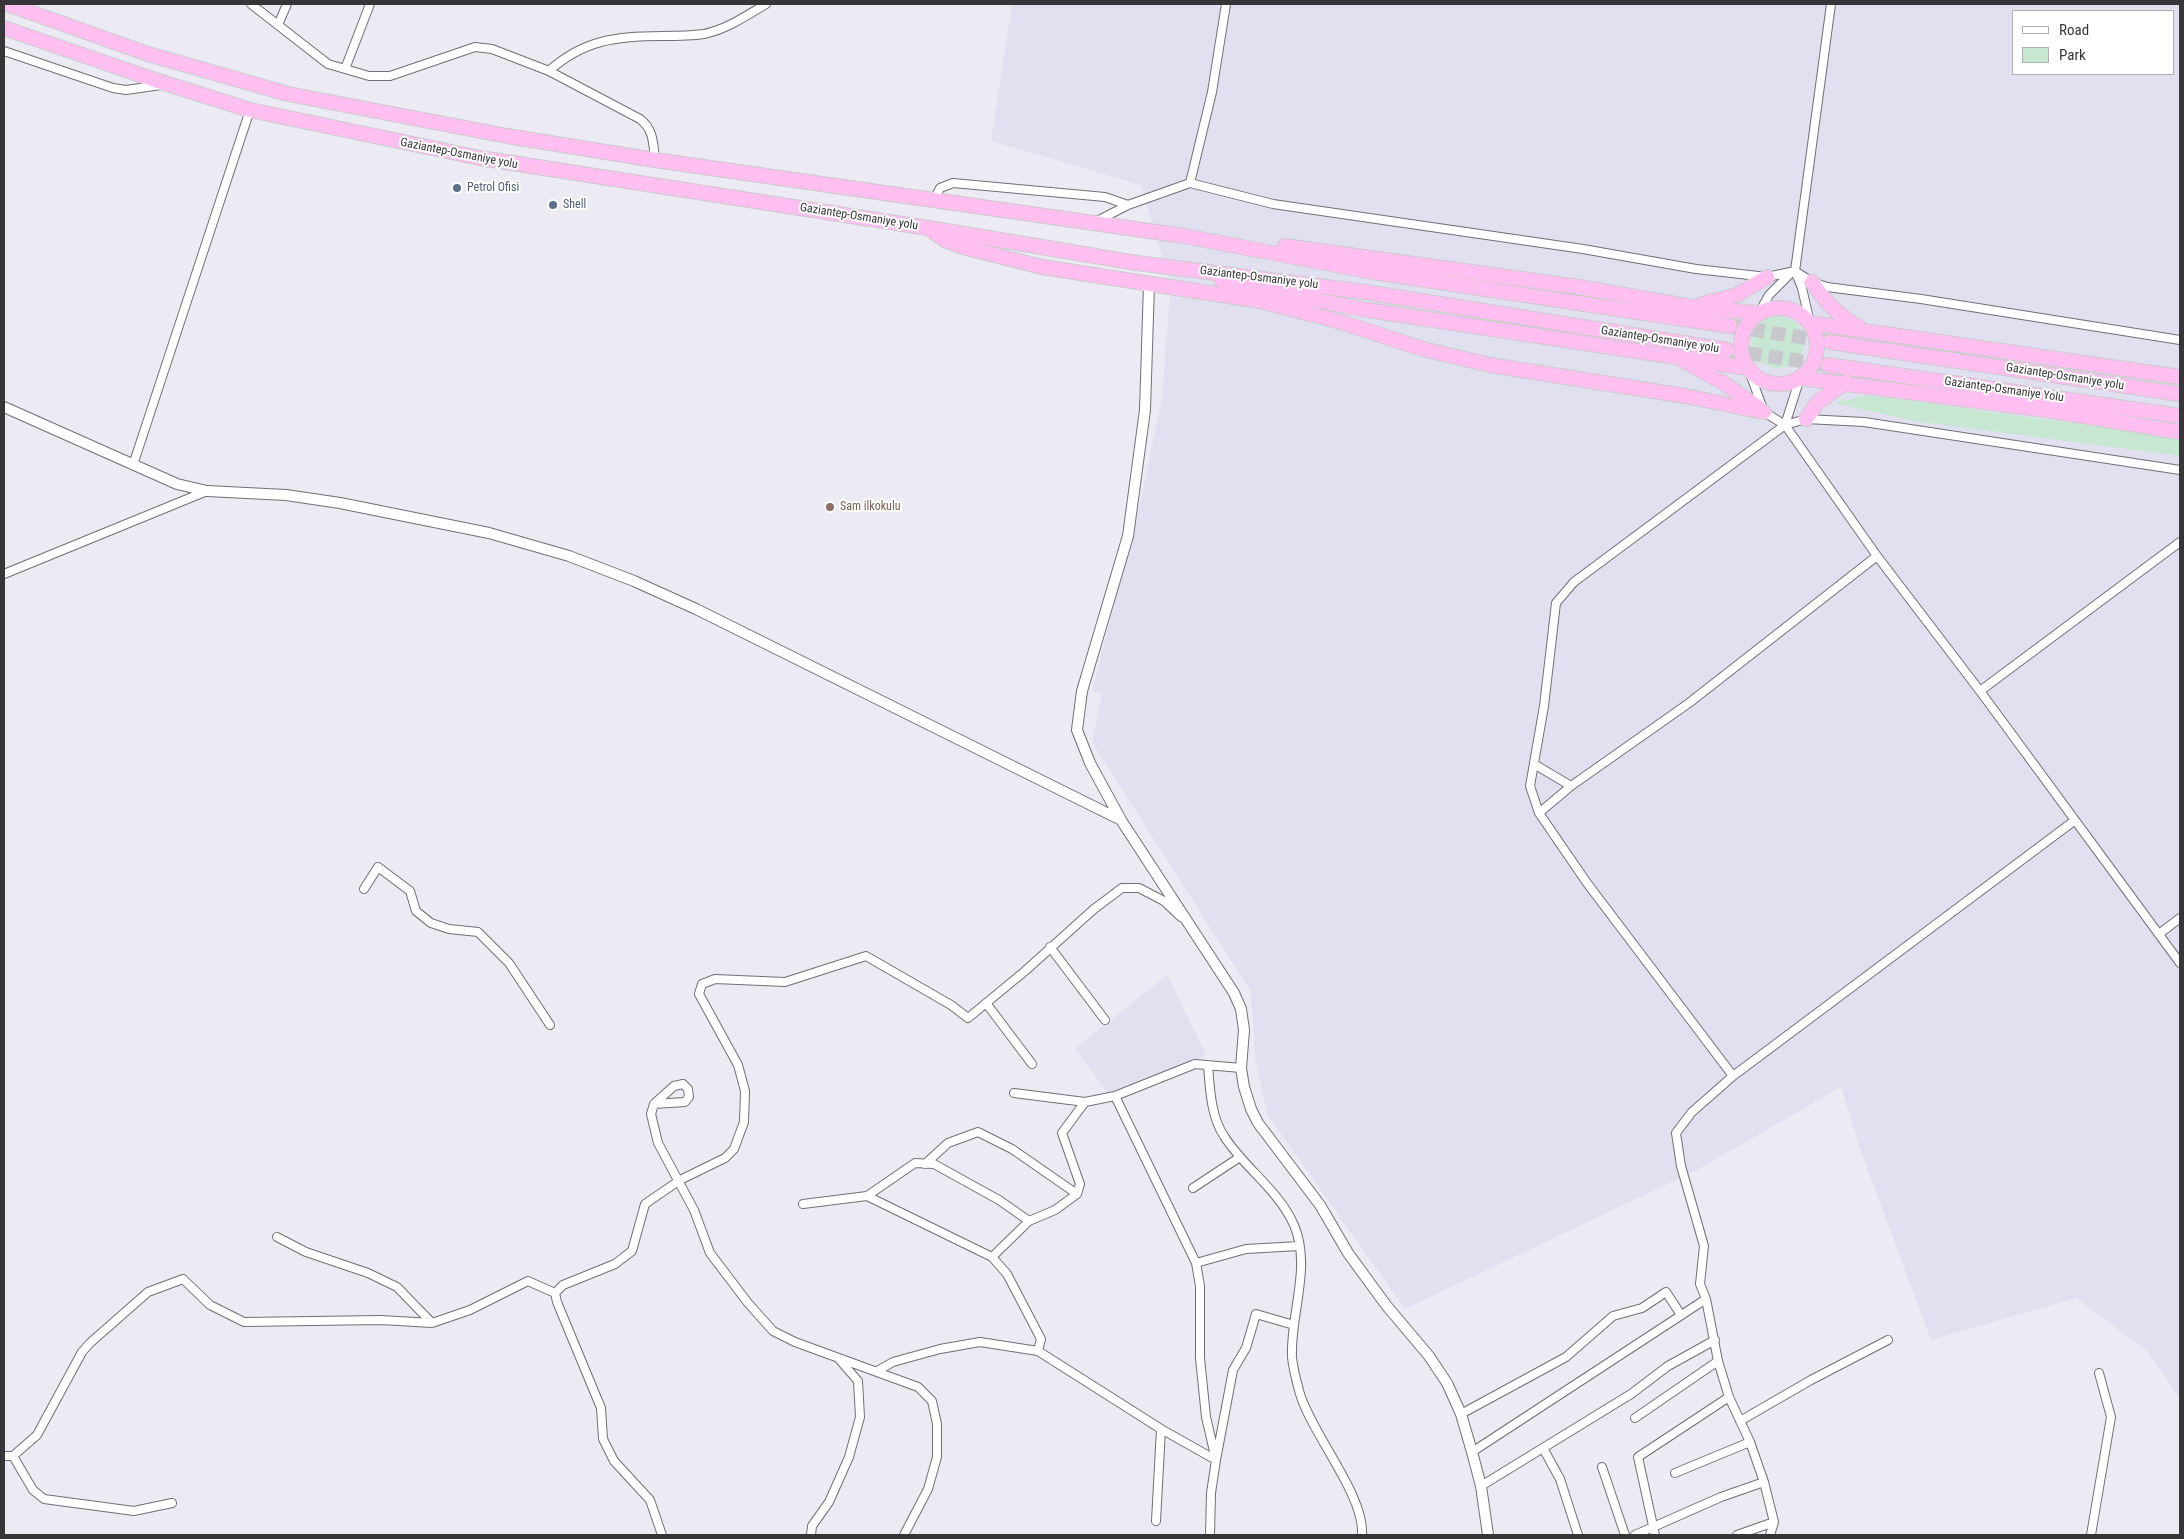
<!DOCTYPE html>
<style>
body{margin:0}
#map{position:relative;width:2184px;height:1539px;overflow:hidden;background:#ecebf3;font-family:"Roboto Condensed",sans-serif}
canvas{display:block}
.frame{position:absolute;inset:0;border:5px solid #363639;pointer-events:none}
.legend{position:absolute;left:2012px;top:10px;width:162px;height:65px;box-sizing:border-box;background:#fff;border:1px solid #afafb0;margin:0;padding:6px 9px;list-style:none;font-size:15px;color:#363639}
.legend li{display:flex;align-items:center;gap:10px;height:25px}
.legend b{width:25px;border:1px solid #afafb0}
</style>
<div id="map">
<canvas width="2184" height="1539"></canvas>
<div class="frame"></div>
<ul class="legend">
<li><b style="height:6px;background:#fff"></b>Road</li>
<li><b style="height:14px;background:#c8e7d3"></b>Park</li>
</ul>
</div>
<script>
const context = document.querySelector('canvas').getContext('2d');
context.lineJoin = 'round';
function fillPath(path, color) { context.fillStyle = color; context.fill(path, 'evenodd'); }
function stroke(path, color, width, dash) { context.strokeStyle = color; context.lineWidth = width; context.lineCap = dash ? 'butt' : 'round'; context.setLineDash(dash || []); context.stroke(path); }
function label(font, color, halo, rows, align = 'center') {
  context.font = font + ' "Roboto Condensed",sans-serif'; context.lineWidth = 4; context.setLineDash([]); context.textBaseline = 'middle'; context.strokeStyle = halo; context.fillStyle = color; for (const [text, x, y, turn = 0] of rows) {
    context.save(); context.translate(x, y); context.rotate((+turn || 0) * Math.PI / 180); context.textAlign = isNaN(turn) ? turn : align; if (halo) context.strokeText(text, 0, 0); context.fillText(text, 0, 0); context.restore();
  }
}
const built = new Path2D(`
 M1012 4H2180V1399L2147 1351 2076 1298 1931 1340 1860 1149 1841 1087 1699 1169 1405 1309 1267 1114 1255 1058 1251 992 1092 742 1102 693 1092 691 1141 500 1162 397 1170 292H1173L1141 185 991 141ZM2013 11H2173V74H2013Z
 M1167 975 1206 1054 1186 1069 1113 1100 1075 1049Z`);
const green = new Path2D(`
 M1752 342a26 26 0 1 1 52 0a26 26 0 1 1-52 0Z
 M1868 395 2180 438V456L1914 421 1834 403Z`);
const trunkTunnel = new Path2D(`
 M1730 326 1830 342
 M1727 350 1828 365`);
const minor = new Path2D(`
 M251 4 328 64 369 76H390L475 47 492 49 549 71C583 40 617 36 662 36 676 36 690 36 704 34 727 29 746 16 766 4
 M1226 4 1212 92 1190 183 1273 204 1583 249 1696 269 1767 277 1795 271 1812 282 1827 287 1921 299 2180 340
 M278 25 287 4
 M4 51 113 88 126 90 161 85
 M345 69 370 4
 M549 71 640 119C654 130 653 143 655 160
 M934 200 940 188 953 183 1105 197 1128 205
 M1095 222 1128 205 1190 183
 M1759 313 1769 295 1791 273
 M1810 323 1802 288 1795 271 1831 4
 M1748 368 1764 412 1785 425 1806 419 1864 422 2180 470
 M1785 425 1877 556 1980 691 2180 963
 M133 465 250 110
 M4 574 207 491
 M1980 691 2180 542
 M1534 764 1571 786
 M1539 813 1571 786 1689 703 1877 556
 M364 889 378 867 410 891 416 911 431 923 449 929 478 932 509 963 550 1025
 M2159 934 2180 918
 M1050 947 1105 1020
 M986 1003 1032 1064
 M1208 1066C1210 1089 1211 1117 1224 1136 1244 1168 1278 1189 1294 1225 1312 1267 1290 1314 1292 1357 1293 1369 1297 1383 1300 1394 1313 1436 1365 1496 1362 1535
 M1733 1076 1587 883 1539 813 1530 786 1544 706 1556 603 1574 582 1785 425 1800 378
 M1014 1093 1085 1102
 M1115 1096 1196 1263 1200 1286V1358L1206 1417 1216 1460 1211 1493 1210 1535
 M654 1104 685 1102 689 1097 688 1089 683 1084 674 1086 654 1104 651 1114 658 1143 694 1210 710 1253 748 1303 773 1331 795 1342 918 1387 932 1401 937 1424V1457L928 1489 904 1535
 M925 1164 948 1143 978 1132 1012 1149 1077 1194
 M1193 1188 1240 1157
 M867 1196 992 1257 1007 1274 1041 1339 1038 1351
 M803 1204 867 1196 915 1163 934 1164 999 1200 1029 1221
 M277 1237 306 1252 368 1273 397 1287 432 1323
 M992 1257 1029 1221 1055 1210 1077 1194 1080 1184 1062 1133 1085 1102 1115 1096 1195 1064 1241 1068
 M1196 1263 1246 1249 1299 1246
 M877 1371 893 1362 940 1349 980 1342 1038 1351 1161 1429 1216 1460 1233 1370 1246 1348 1256 1314 1294 1325
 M1461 1414 1566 1357 1613 1316 1642 1308 1666 1292 1681 1315
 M1635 1418 1718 1361
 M1740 1421 1811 1380 1888 1340
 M1543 1448 1560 1479 1578 1535
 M1472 1452 1706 1299
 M4 1456H13L33 1490 44 1499 134 1511 172 1503
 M13 1456 37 1435 82 1352 90 1343 148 1292 183 1279 210 1305 244 1322 381 1320 432 1323 470 1310 528 1281 555 1293
 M1602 1467 1625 1535
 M1675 1473 1750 1442
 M1481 1486 1631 1394 1668 1366 1715 1340
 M1156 1521 1161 1429
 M662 1535 650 1500 614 1461 603 1439 601 1408 557 1302 555 1293 563 1285 615 1264 632 1251 645 1204 680 1180 725 1158 734 1149 744 1122 745 1091 738 1065 699 994 702 984 715 979 785 982 866 956 951 1005 968 1018 1025 971 1094 909 1122 888H1139L1164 901 1181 917
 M811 1535 812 1526 829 1502 849 1457 860 1417 858 1381 838 1358
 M1635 1535 1721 1497 1764 1482
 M1655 1535 1638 1457 1729 1397
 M1737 1535 1774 1522
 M1770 1535 1774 1522 1764 1482 1750 1442 1729 1397 1718 1361 1706 1299 1700 1284 1704 1246 1681 1166 1676 1133 1692 1112 1733 1076 2074 821
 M2091 1535 2111 1417 2099 1373`);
const tertiary = new Path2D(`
 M1149 284 1145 410 1128 536 1082 691 1077 730 1090 763 1121 820 1234 993 1241 1009 1244 1030 1241 1068 1244 1087 1251 1109 1258 1123 1320 1205 1348 1253 1386 1305 1429 1356 1447 1383 1461 1414 1472 1452 1481 1486 1488 1535
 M4 407 177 484 207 491 286 495 340 503 489 533 569 556 634 581 696 609 1121 820`);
const trunk = new Path2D(`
 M7 4 148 54 288 94 507 136 655 160 1184 236 1373 272 1730 326
 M4 28 155 80 250 110 480 158 928 228 1137 263 1365 292 1727 350
 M932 231 945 240 963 247 1042 267 1260 301 1341 322 1423 349 1490 365 1685 396 1764 412
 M1285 246 1579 287 1698 308 1759 313
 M1221 280 1239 286 1368 310 1748 368
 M1812 282C1824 300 1838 317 1858 326
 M1702 304 1737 295 1767 277
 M1741 346a38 38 0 1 1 76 0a38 38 0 1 1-76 0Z
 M1810 323 2180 377
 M1830 342 2180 394
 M1684 361 1722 382 1759 408
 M1828 365 2180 416
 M1800 378 2046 410 2180 432
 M1806 419 1818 402 1846 382`);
const markers = [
 [457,188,5,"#5c6f8a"],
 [553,205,5,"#5c6f8a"],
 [830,507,5,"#8d6e63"]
];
const streetNames = [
 ["Gaziantep-Osmaniye yolu",459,154,11],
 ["Gaziantep-Osmaniye yolu",859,217,9],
 ["Gaziantep-Osmaniye yolu",1259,278,7],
 ["Gaziantep-Osmaniye yolu",1660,340,9],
 ["Gaziantep-Osmaniye yolu",2065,377,9],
 ["Gaziantep-Osmaniye Yolu",2004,390,8]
];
const serviceNames = [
 ["Petrol Ofisi",467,188],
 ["Shell",563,205]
];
const educationNames = [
 ["Sam ilkokulu",840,507]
];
fillPath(built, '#e1e0f0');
fillPath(green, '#c8e7d3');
stroke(trunkTunnel, '#c8c7ce', 14, [14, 7]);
stroke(minor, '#706f76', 10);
stroke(tertiary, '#706f76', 12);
stroke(trunk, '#cbcbcc', 16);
stroke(minor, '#fff', 8);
stroke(tertiary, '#fff', 10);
stroke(trunk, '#ffbff0', 14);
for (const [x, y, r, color] of markers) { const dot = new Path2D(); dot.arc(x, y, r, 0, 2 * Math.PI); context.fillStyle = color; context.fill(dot); stroke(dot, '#fff', 2); }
label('12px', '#363639', '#fff', streetNames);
label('12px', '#4e5e75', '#fff', serviceNames, 'left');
label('12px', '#785e54', '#fff', educationNames, 'left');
</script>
